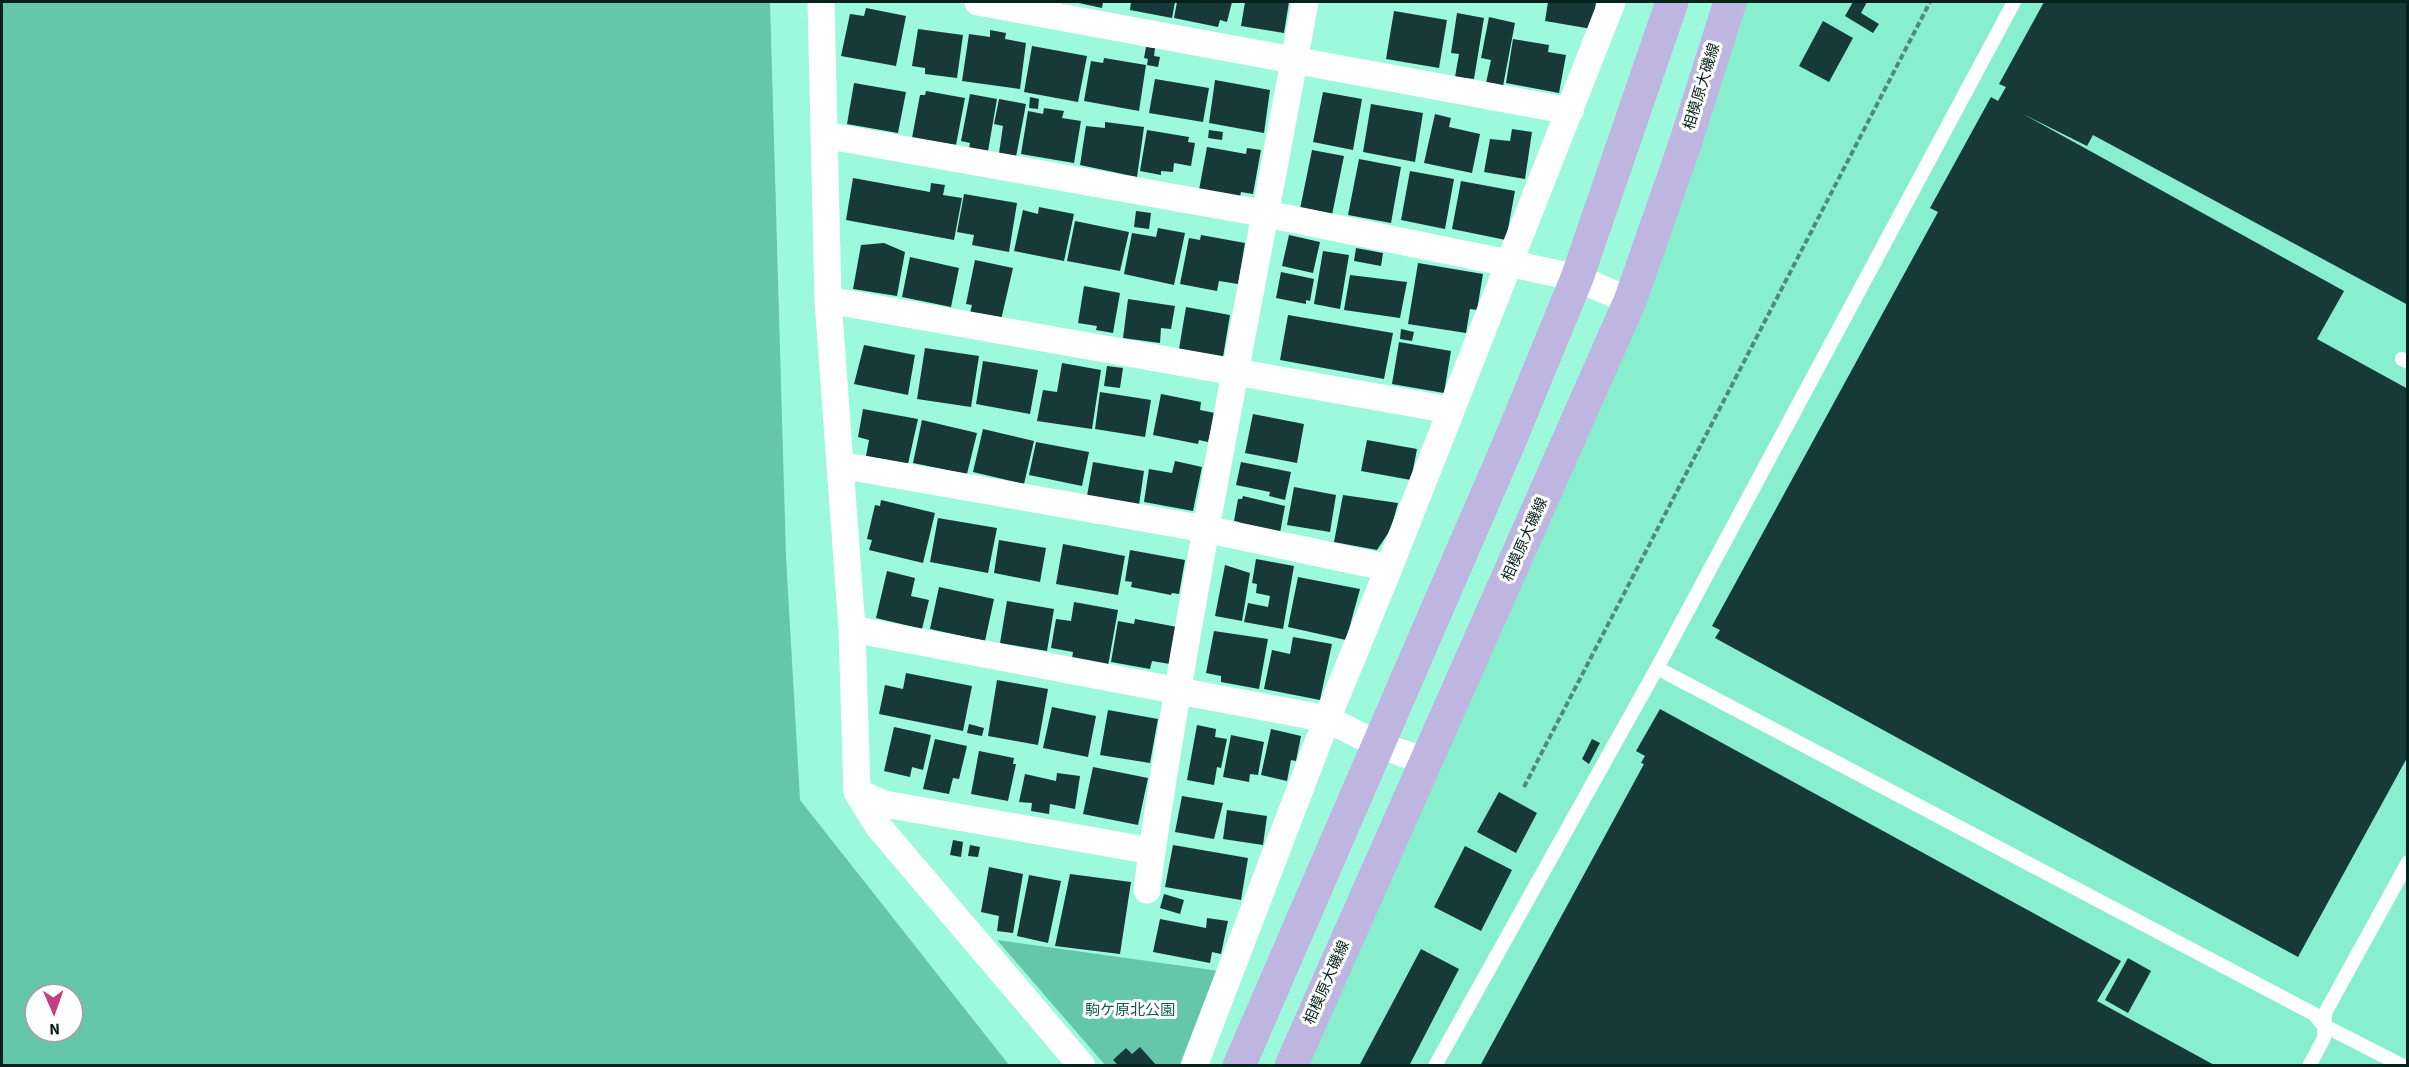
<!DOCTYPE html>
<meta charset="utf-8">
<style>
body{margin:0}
#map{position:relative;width:2409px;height:1067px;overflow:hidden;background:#9cf9dc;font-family:"Source Sans 3",sans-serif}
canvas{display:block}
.frame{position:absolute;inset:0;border:3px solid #04221a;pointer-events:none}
.north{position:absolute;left:24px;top:983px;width:60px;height:60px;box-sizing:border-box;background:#fff;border:2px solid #9ba7a3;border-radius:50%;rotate:178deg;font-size:16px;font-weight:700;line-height:24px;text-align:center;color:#04221a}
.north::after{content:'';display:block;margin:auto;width:21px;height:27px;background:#c44085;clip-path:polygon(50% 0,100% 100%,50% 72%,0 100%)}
</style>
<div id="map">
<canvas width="2409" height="1067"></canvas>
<div class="frame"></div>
<div class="north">N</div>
</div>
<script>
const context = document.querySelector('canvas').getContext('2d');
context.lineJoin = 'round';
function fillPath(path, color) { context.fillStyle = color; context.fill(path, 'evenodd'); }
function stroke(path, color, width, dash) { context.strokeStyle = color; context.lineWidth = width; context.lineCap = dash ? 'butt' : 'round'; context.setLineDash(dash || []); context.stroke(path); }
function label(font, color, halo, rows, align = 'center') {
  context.font = font + ' "Source Sans 3","Noto Sans JP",sans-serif'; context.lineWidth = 6; context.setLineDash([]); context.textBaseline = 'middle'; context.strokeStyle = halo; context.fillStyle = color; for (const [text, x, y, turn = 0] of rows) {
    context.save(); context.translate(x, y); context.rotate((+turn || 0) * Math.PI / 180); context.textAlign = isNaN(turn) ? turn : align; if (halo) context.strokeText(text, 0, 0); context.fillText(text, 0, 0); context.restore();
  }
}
const built = new Path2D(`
 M1745 2H2407V1065L1303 1066Z`);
const green = new Path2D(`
 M2 2H770L786 557 800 800 1009 1065H2ZM36 995H72V1031H36Z
 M997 940 1219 971 1184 1065H1105Z`);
const building = new Path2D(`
 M1074 2H1103L1102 8Z
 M1131 2H1175L1172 18 1130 10Z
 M1177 2H1232L1227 22 1220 20 1218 27 1174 18Z
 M1245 2H1289L1284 33 1241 26Z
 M1548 2H1596L1592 29 1545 21Z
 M1853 2H1867L1861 13 1879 24 1873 33 1845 16Z
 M2044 2H2408V305L2093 135 2087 146 2023 114 2344 291 2317 339 2408 389V756L2298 957 1715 638 1720 630 1712 626 1938 212 1930 208 1991 97 1998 101 2006 87 1999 84Z
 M866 8 906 16 896 66 841 56 850 14 864 16Z
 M1394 11 1447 20 1439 68 1386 59Z
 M1457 13 1484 18 1474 79 1455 77 1459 54 1451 53Z
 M1489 17 1515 23 1503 86 1486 83 1491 60 1481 58Z
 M1823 21 1853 38 1829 82 1799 66Z
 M918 29 963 35 957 78 925 74V68L912 66Z
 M990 30 1006 33 1005 39 1026 43 1020 89 962 81 969 34 990 37Z
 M1513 39 1549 45 1548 52 1566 55 1559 93 1506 83Z
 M1032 46 1087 56 1078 102 1024 92Z
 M1146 47 1155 48 1154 56 1160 57 1158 67 1147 65 1148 59 1144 58Z
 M1104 58 1146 65 1139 111 1084 101 1091 61 1103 63Z
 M1155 79 1209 88 1203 122 1149 113Z
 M1215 80 1270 90 1264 133 1209 123Z
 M854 83 906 92 898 133 847 124Z
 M926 91 965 98 956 145 912 138 920 95H925Z
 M1323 92 1362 99 1353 150 1313 142Z
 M970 94 997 99 988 151 969 148 970 143 961 141Z
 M1030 97 1039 99 1038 109 1029 108Z
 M999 99 1026 104 1016 157 999 153 1003 126 994 124Z
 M1371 104 1423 113 1415 162 1363 152Z
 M1044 108 1064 111 1062 118 1081 121 1074 163 1021 154 1028 111 1043 114Z
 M1435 114 1451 118 1449 127 1480 134 1472 173 1424 163Z
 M1105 122 1144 127 1137 177 1080 165 1086 126 1105 128Z
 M1512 129 1532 132 1525 179 1484 172 1490 139 1510 141Z
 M1147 130 1189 137 1188 142 1195 143 1191 166 1174 163 1173 172 1161 171V175L1140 171Z
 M1209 130 1223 132 1222 140 1208 138Z
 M1207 147 1246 154 1247 148 1261 150 1253 194 1241 192 1240 197 1199 190Z
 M1312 150 1344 156 1332 215 1300 209Z
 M1359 159 1401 167 1391 223 1348 215Z
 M1410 171 1454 179 1445 229 1401 220Z
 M853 178 930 192 931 183 945 185 943 195 962 198 954 240 846 220Z
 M1461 181 1515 191 1506 240 1452 229Z
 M964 194 1017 203 1009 252 972 245 974 235 957 232Z
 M1039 207 1074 214 1064 261 1014 251 1023 210 1038 214Z
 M1136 211 1151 213 1149 229 1134 227Z
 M1075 221 1129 232 1120 271 1067 261Z
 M1158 228 1185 233 1174 285 1124 274 1132 233 1156 237Z
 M1201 235 1245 243 1238 284 1219 281 1217 291 1180 284 1189 238 1200 240Z
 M1289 235 1320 242 1313 273 1282 266Z
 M884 243 905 252 897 296 853 289 861 245Z
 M1356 248 1383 253 1381 266 1354 261Z
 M1323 251 1349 255 1340 309 1314 304Z
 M910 257 959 268 951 307 902 297Z
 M975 260 1013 268 1001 320 970 313 972 305 966 304Z
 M1418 263 1483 274 1477 310 1470 309 1466 333 1408 324Z
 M1281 272 1314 279 1310 301 1306 300V304L1276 298Z
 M1350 275 1407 282 1400 318 1344 310Z
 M1084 286 1120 293 1113 333 1096 330 1097 326 1078 323Z
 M1128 299 1175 306 1171 329 1161 328 1160 343 1123 338Z
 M1186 307 1230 315 1223 357 1179 349Z
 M1288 315 1393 333 1384 379 1280 360Z
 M1401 329 1414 332 1412 341 1400 339Z
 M1399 342 1451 351 1444 393 1392 384Z
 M864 345 915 355 908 395 854 384Z
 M925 348 979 356 971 407 917 399Z
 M983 361 1038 370 1030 414 976 404Z
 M1062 363 1101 370 1092 429 1037 421 1043 390 1057 392Z
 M1107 366 1123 368 1120 388 1104 386Z
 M1100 392 1151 400 1145 437 1095 429Z
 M1161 394 1201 402 1200 410 1215 413 1208 442 1199 440 1198 444 1153 435Z
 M863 409 918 419 908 464 866 456 869 440 858 437Z
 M1253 414 1304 424 1297 463 1245 453Z
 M922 420 977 433 967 474 913 463Z
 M983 429 1034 441 1024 484 973 472Z
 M1367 440 1417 449 1411 480 1361 471Z
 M1036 442 1089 452 1082 486 1029 475Z
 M1175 461 1202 467 1193 511 1144 502 1149 469 1172 473Z
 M1093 462 1144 471 1139 505 1087 496Z
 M1241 462 1291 472 1285 500 1269 496 1270 492 1236 485Z
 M1294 487 1336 495 1330 532 1287 525Z
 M1343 495 1398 503 1391 529 1377 550 1334 542Z
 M1243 496 1285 506 1280 533 1238 525 1239 522 1234 521 1238 499H1242Z
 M881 500 935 513 923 563 869 550 872 540 867 539 875 505 880 506Z
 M938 518 997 528 988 573 930 562Z
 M999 540 1046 548 1040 582 994 573Z
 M1063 544 1125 556 1118 595 1056 584Z
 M1130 550 1185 560 1179 594 1172 593 1171 595 1131 587 1132 582 1125 581Z
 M1256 559 1294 566 1283 629 1244 622 1248 603 1268 607 1270 596 1256 593 1257 584 1252 583Z
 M1225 565 1250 573 1242 621 1215 616Z
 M887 571 915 578 911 596 929 600 922 629 876 618Z
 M1298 577 1360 589 1346 640 1288 627Z
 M939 587 994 599 985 641 930 629Z
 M1007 601 1054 609 1047 651 1000 643Z
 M1074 602 1118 610 1108 666 1072 659 1073 652 1051 648 1056 619 1071 621Z
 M1135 619 1177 627 1170 664 1152 661 1150 669 1111 662 1118 621 1134 624Z
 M1214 631 1268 639 1259 689 1221 682V676L1206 673Z
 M1293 637 1332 644 1320 700 1264 689 1272 650 1290 654Z
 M906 673 972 686 963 731 879 714 885 685 903 689Z
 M997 680 1048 689 1038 745 988 736Z
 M1052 707 1096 716 1088 757 1043 748Z
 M1660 709 2121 961 2097 1001 2216 1066H1480L1644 764 1641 763 1645 756 1636 751Z
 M1108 710 1158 719 1150 763 1100 755Z
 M969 724 984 728 982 736 967 733Z
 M1197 725 1216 729 1215 737 1227 739 1221 768 1217 767 1214 785 1187 780Z
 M894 727 931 735 923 770 912 767 910 777 884 771Z
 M1271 729 1301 736 1296 761 1291 760 1287 781 1261 775Z
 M1231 735 1264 742 1258 775 1250 774 1249 782 1223 777Z
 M935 739 967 746 959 779 953 778 949 794 923 789Z
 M1592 739 1600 743 1589 764 1582 759Z
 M979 751 1014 758 1013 764H1016L1008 801 971 794Z
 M1093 767 1148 778 1138 825 1083 814Z
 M1057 773 1080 776 1075 809 1050 804 1049 814 1031 811 1032 803 1019 802 1025 774 1056 781Z
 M1499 792 1537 813 1516 853 1477 832Z
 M1182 796 1223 803 1214 839 1175 832Z
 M1227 810 1267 816 1263 845 1223 839Z
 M953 840 963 842 961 857 950 855Z
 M970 845 980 847 978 857 968 856Z
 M1173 845 1248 858 1241 900 1165 887Z
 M1465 846 1512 870 1481 931 1434 907Z
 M989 867 1023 874 1013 933 997 931 999 916 981 912Z
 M1070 874 1131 882 1120 954 1055 946Z
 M1029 875 1061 881 1048 943 1017 936Z
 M1164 894 1184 900 1180 914 1160 908Z
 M1207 918 1228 921 1221 954 1212 952 1210 963 1153 952 1160 919 1206 928Z
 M1421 949 1459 969 1409 1066H1359Z
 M2128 958 2151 971 2128 1013 2105 1000Z
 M1140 1047 1157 1066H1119L1113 1060 1126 1048 1132 1054Z`);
const path = new Path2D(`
 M1524 787 1930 2`);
const lane = new Path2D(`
 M2402 359 2408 362
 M1657 668 2314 1014 2323 1025 2403 1066
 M1435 1066 1657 668 2014 2
 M2309 1066 2324 1038 2325 1013 2408 862`);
const street = new Path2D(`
 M821 2 828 300 852 629 857 792 878 826 1082 1066
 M978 2 1570 111
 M824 135 1267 214 1508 263 1577 278 1630 301
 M828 300 1450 410
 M840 465 1205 529 1389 568 1612 2
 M852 629 1327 719 1379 745 1428 762
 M857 792 884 804 1152 851C1195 566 1253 284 1305 2
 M1147 890 1152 851
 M1194 1066 1327 719 1389 568`);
const primary = new Path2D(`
 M1239 1066 1509 443 1577 278 1672 2
 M1291 1066 1630 301 1685 144 1730 2`);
const streetNames = [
 ["相模原大磯線",1703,87,-73],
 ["相模原大磯線",1526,540,-66],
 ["相模原大磯線",1328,983,-66]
];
const parkNames = [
 ["駒ケ原北公園",1130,1012]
];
fillPath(built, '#87eece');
fillPath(green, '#64c7aa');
fillPath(building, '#173937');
stroke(path, '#4e8b79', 4, [6, 3]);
stroke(lane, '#fff', 14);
stroke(street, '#fff', 27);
stroke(primary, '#beb6e0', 33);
label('15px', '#04221a', '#fff', streetNames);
label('15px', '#115d4a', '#fff', parkNames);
</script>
